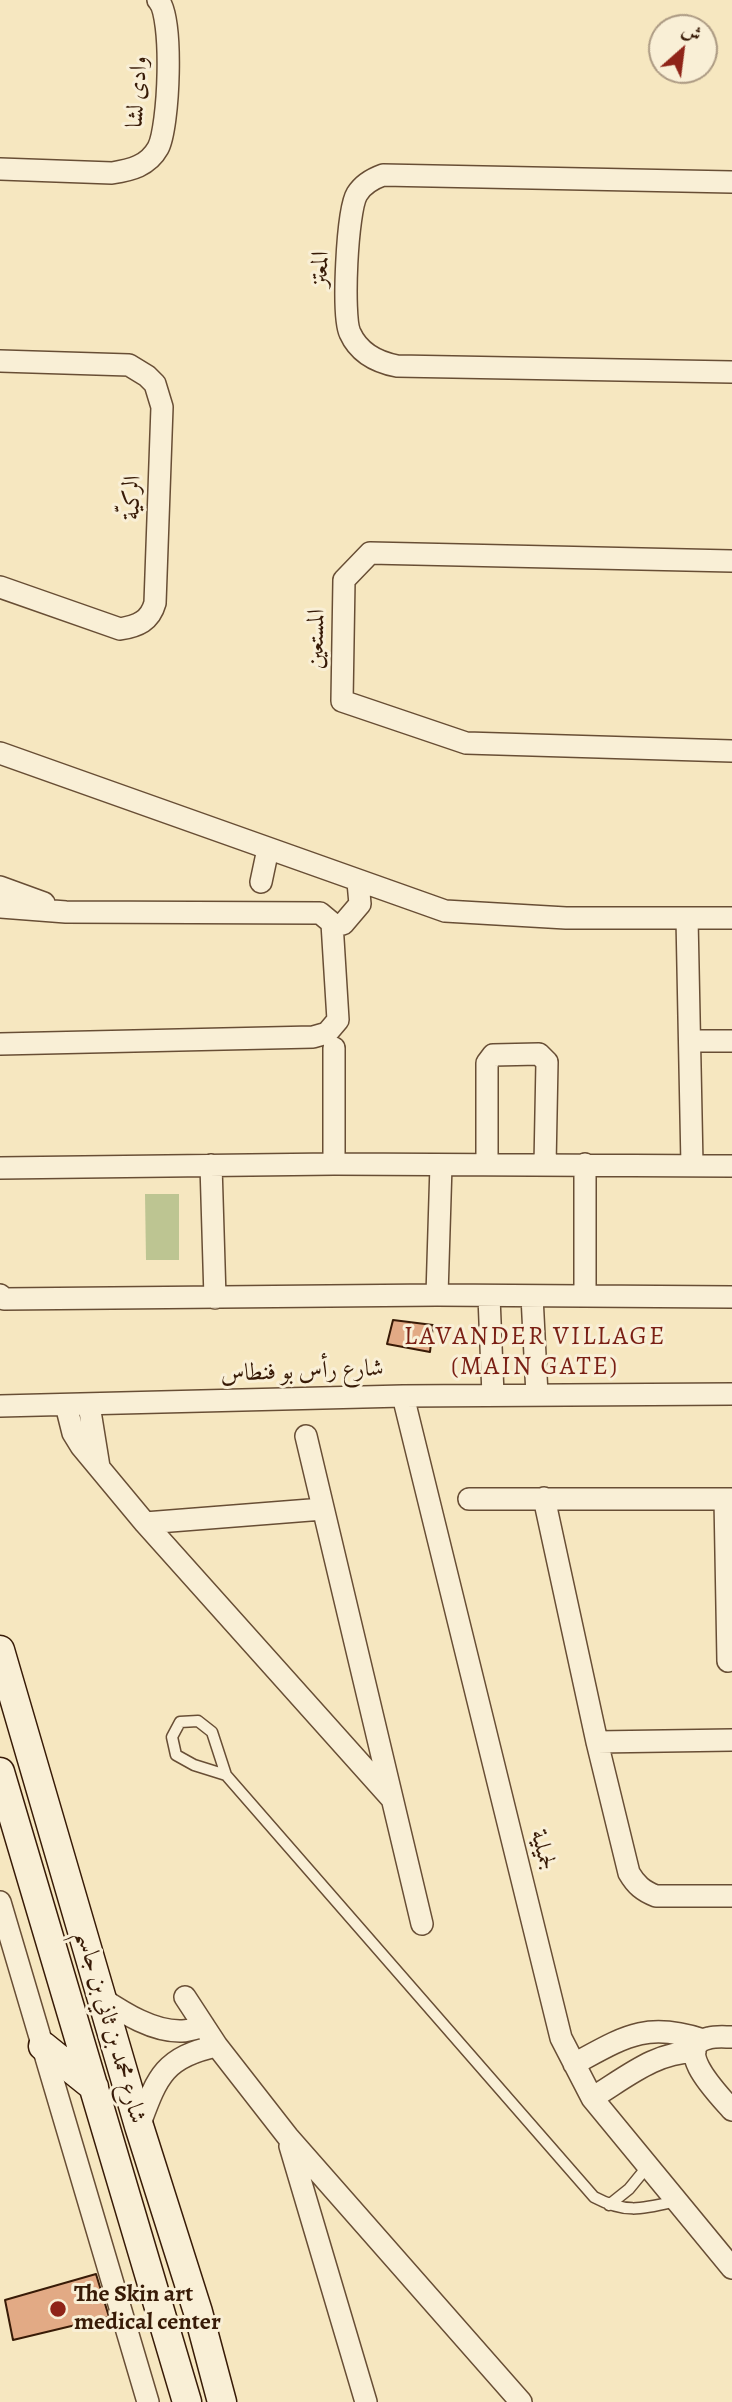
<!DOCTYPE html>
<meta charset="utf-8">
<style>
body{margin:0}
#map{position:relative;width:732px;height:2402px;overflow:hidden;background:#f6e7c0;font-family:Alegreya,Amiri,serif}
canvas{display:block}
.north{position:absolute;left:648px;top:14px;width:70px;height:70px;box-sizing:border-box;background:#f9efd6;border:2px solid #ac9a83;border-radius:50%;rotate:28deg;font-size:19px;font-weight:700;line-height:28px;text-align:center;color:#381b07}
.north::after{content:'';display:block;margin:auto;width:24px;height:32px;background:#8f2418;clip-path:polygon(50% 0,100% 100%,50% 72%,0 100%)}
</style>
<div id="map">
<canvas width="732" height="2402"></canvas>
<div class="north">ش</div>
</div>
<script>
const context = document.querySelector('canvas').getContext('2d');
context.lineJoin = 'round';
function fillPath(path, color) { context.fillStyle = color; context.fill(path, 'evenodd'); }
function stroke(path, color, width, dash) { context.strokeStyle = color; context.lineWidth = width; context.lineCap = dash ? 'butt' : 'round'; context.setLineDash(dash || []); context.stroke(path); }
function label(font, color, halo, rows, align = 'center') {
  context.font = font + ' Alegreya,Amiri,serif'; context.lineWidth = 6; context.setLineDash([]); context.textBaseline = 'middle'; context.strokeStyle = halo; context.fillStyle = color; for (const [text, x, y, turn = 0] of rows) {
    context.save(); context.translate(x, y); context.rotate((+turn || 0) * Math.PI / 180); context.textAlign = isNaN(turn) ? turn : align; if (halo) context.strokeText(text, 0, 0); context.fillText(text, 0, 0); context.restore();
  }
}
const green = new Path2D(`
 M145 1194H179V1260H146Z`);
const building = new Path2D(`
 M393 1320 433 1325 430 1352 387 1344Z
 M96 2274 109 2317 13 2340 5 2300Z`);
const service = new Path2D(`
 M226 1775 194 1765 176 1755 172 1737 180 1722 198 1721 212 1732 226 1775 594 2197C626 2214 642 2209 676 2201
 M609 2205 629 2189 647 2167`);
const minor = new Path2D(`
 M0 169 112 173C131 170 148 166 158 148 169 128 174 16 158 0
 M732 182 383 175C372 179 363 184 357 194 347 210 342 317 350 333 359 353 376 362 397 366L732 372
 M0 361 129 365 147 376 155 384 162 407 155 603C150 621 138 626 120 629L0 587
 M732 561 370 553 344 580 342 701 466 743 732 751
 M0 753 445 911 566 918H732
 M261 882 268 849
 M0 887 44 903
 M0 907 66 912 320 913 332 923 338 1020 327 1033 313 1037 0 1044
 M687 918 692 1165
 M332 926 343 924 360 904 358 882
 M690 1041H732
 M334 1164V1048
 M585 1164V1296
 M211 1165 215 1298
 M487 1165V1063L493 1055 539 1054 547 1062 545 1165
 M0 1168 334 1164 732 1166
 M0 1295 4 1299 437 1295 732 1297
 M437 1295 441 1165
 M532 1296 537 1395
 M489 1297 493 1395
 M403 1396 561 2038 592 2098 732 2268
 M66 1405 73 1433 81 1446 145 1523 392 1799
 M89 1405 99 1467
 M0 1406 403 1396 732 1394
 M306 1436 422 1924
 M544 1498 597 1742 629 1873C636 1885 643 1891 656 1896H732
 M469 1499H732
 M725 1499 728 1661
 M145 1523 323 1509
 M597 1742 732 1740
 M0 1902 148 2402
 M185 1997 217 2046 288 2137 521 2402
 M101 1998C124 2013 153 2032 182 2031 189 2031 197 2028 204 2026
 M732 2037C725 2037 716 2036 709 2038 670 2047 721 2097 732 2110
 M574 2064C624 2037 646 2021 703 2040
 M592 2098C624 2079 656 2051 695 2052
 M139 2126C157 2078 163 2057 217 2046
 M290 2146 366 2402`);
const secondary = new Path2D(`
 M0 1650 139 2126 198 2312 222 2402
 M0 1772 187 2402
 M43 2046 94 2087`);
const markers = [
 [58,2309,9,"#8f2418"]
];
const streetNames = [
 ["وادى لشا",138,92,-86],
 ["المعتز",321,269,-87],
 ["الركيّة",133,498,-88],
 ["المستعين",317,639,-89],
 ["شارع رأس بو فنطاس",302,1372,-2],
 ["لجميلية",542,1850,76],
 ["شارع محمد بن ثاني بن جاسم",110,2027,74]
];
const poiNames = [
 ["The Skin art",74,2295],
 ["medical center",74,2323]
];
const neighbourhoodNames = [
 ["LAVANDER VILLAGE",535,1338],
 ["(MAIN GATE)",535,1368]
];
fillPath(green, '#bdc592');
fillPath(building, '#e2aa85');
stroke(building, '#381b07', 2);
stroke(service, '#684e35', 13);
stroke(minor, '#684e35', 24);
stroke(secondary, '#381b07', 31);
stroke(service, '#f9efd6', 10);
stroke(minor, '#f9efd6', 21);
stroke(secondary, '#f9efd6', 28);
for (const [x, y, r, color] of markers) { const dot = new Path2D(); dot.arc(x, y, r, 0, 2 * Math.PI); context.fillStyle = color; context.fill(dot); stroke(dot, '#f9efd6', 2.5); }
label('24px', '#381b07', '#f9efd6', streetNames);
label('bold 24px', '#381b07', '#f9efd6', poiNames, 'left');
context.letterSpacing = '2px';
label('26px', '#7a1f14', '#f9efd6', neighbourhoodNames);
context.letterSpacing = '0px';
</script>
